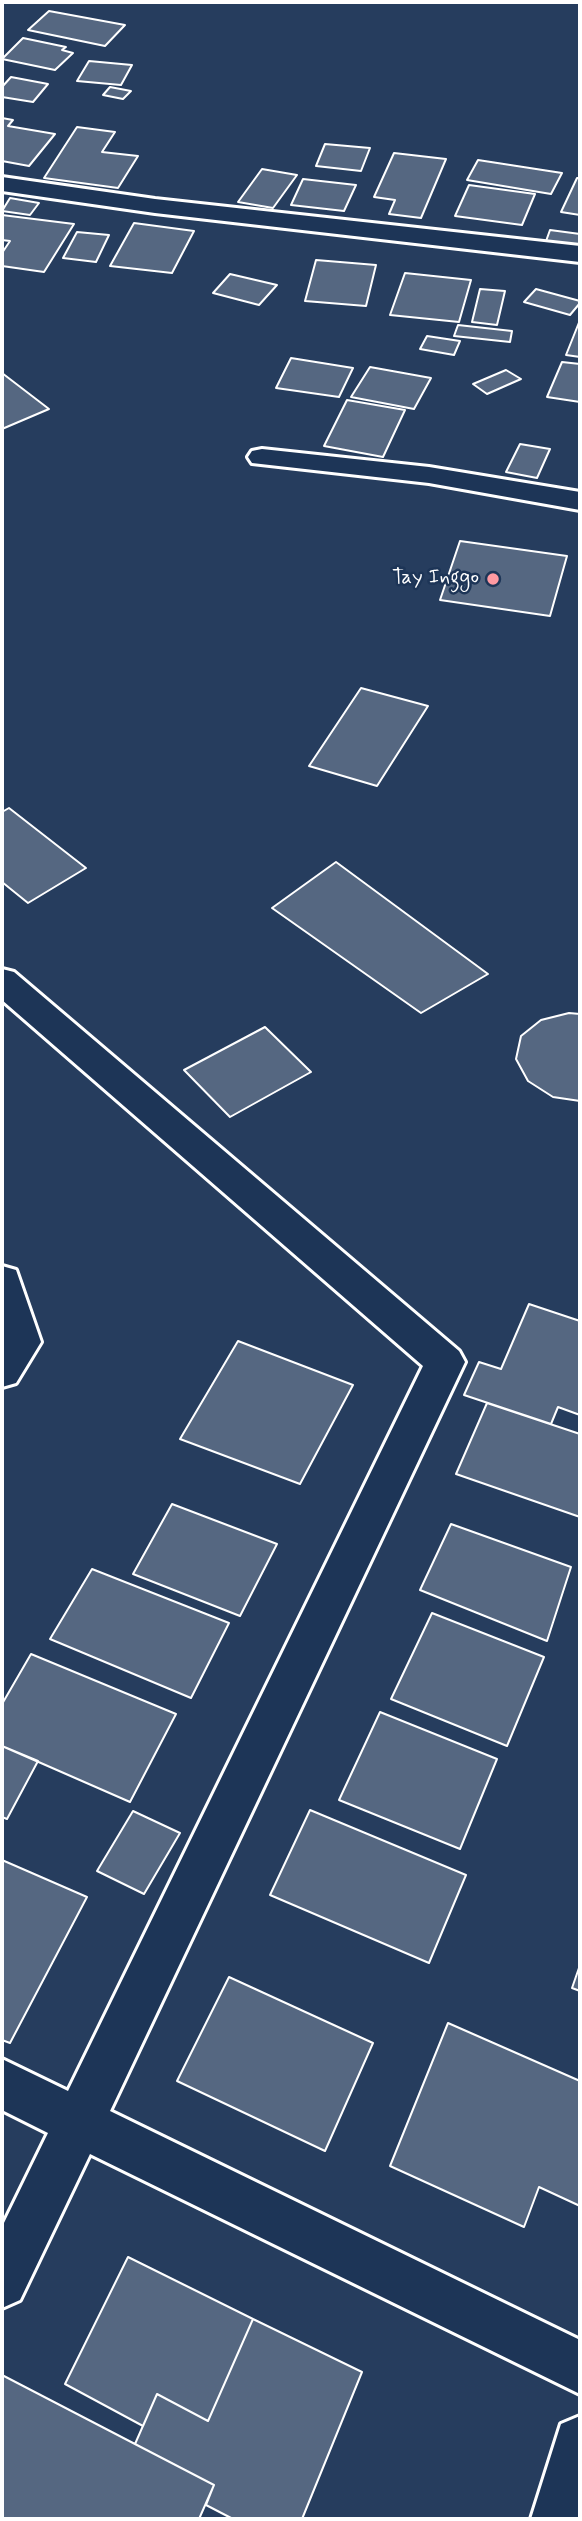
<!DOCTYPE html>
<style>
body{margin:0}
#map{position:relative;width:582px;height:2521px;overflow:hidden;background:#263d5e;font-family:Mynerve,sans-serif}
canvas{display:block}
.frame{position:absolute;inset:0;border:4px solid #fff;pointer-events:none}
</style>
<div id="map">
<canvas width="582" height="2521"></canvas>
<div class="frame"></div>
</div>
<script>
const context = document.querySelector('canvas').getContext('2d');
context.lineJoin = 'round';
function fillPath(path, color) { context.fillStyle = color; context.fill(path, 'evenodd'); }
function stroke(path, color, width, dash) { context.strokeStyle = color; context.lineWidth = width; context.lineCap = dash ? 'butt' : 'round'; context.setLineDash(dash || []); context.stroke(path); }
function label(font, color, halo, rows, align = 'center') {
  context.font = font + ' Mynerve,sans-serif'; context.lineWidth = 5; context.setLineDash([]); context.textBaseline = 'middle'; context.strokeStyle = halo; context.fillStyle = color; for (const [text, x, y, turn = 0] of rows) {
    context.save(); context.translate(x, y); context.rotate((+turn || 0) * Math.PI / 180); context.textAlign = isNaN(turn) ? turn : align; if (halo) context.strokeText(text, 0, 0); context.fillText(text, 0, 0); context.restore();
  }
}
const building = new Path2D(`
 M49 11 125 25 105 46 28 30Z
 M23 38 66 47 62 50 73 53 55 70 2 59Z
 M89 61 132 65 121 85 77 81Z
 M11 77 48 84 33 102 2 97V87Z
 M110 87 131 91 123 99 103 95Z
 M2 118 13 120 8 126 55 134 29 166 2 161Z
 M77 127 115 132 102 152 138 156 118 188 44 178Z
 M325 144 370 148 361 171 316 166Z
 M394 153 446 159 421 218 389 214 395 200 374 197Z
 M478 160 562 173 551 194 467 180Z
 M262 169 297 175 273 208 238 202Z
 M577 178H580V215L561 212Z
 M303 179 356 185 344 211 291 205Z
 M469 185 535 194 522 225 455 216Z
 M10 198 39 203 30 215 2 211Z
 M2 215 74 224 44 272 2 266V253L10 241 2 240Z
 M134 223 194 231 172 273 110 266Z
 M550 230 580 234V248L545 244Z
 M77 232 109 235 96 262 63 258Z
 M316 260 376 265 366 306 305 301Z
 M405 273 471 280 459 322 390 315Z
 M230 274 277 285 259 305 213 293Z
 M480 289 505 291 497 325 472 322Z
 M536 289 580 301V303L570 315 524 302Z
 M580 320V357L566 355Z
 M458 325 512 331 510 342 454 336Z
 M427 336 460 341 454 355 420 349Z
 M291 358 353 368 339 397 276 388Z
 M562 362 580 364V402L547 397Z
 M370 367 431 378 414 409 351 397Z
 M506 370 521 379 487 394 473 384Z
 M2 373 49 409 2 429Z
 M347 400 405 410 383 457 324 446Z
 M520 444 550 449 537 478 506 472Z
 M460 541 567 556 550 616 440 600Z
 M361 688 428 706 377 786 309 766Z
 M9 808 86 868 28 903 2 882V812Z
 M336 862 488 974 421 1013 272 908Z
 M569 1013 580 1014V1101L553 1097 528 1081 516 1059 521 1036 541 1020Z
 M265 1027 311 1072 230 1117 184 1070Z
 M529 1304 580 1321V1415L558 1407 551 1424 464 1395 479 1362 501 1369Z
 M238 1341 353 1385 300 1484 180 1439Z
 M487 1403 580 1434V1517L456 1474Z
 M172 1504 277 1544 240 1616 133 1574Z
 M451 1524 571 1567 547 1641 420 1590Z
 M92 1569 229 1623 191 1698 50 1639Z
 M432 1613 544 1657 507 1746 391 1699Z
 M31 1654 176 1714 130 1802 2 1746V1704Z
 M380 1712 497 1759 460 1849 339 1800Z
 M2 1746 38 1761 7 1819 2 1817Z
 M310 1810 466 1875 429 1963 270 1895Z
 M133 1811 180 1833 144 1894 97 1871Z
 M2 1860 87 1897 10 2043 2 2040Z
 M580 1965V1991L572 1988Z
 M229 1977 373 2043 325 2151 177 2081Z
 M448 2023 580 2081V2206L539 2187 524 2227 390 2166Z
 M128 2257 253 2319 208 2421 157 2394 143 2426 65 2384Z
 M253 2319 362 2372 302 2519H233L206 2505 214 2485 135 2444 157 2394 208 2421Z
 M2 2375 214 2485 199 2519H2Z`);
const minor = new Path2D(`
 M2 177 155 199 580 246V262L155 213 2 191Z
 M262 449 429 467 580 492V510L429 483 252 463 248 457 252 451Z
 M2 969 14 972 459 1351 465 1362 110 2111 580 2340V2394L90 2154 20 2300 2 2308V2227L48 2133 2 2110V2059L68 2091 423 1366 2 1000Z
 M2 1266 16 1270 41 1342 16 1383 2 1387Z
 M580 2416V2519H531L561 2424Z`);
const markers = [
 [493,579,7,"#ff9aa2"]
];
const farPoinames = [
 ["Tay Inggo",479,579]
];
fillPath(building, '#556781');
stroke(building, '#fff', 2);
stroke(minor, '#fff', 6);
fillPath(minor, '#1d3557');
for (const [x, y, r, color] of markers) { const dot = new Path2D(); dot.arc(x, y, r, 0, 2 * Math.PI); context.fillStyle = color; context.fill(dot); stroke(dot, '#1d3557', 2.5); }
label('21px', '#fff', '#1d3557', farPoinames, 'right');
</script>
